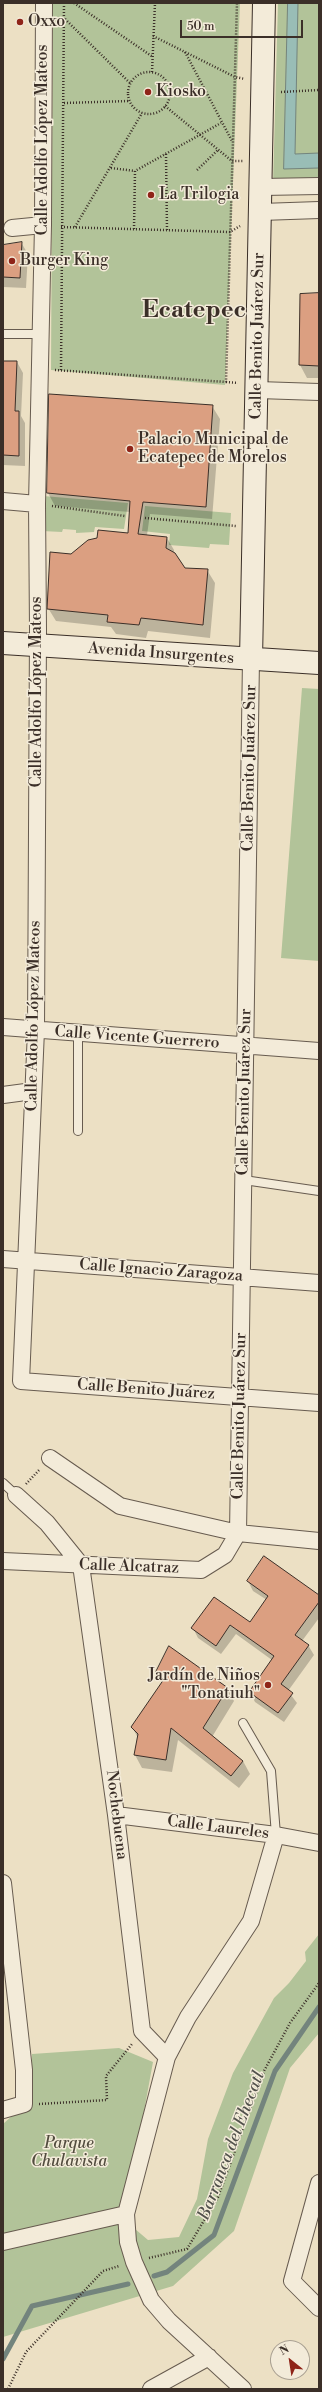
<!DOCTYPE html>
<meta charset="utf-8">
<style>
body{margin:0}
#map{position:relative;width:322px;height:2392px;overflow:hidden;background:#ece0c4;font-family:"Libre Bodoni",serif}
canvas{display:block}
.frame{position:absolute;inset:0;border:4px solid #3b2f28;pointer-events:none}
.north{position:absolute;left:270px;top:2340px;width:40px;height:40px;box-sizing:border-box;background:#f3ebd9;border:1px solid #a9a092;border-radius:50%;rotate:330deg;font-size:11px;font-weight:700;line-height:16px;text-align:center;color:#3b2f28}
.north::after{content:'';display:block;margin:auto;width:14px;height:18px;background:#8f2418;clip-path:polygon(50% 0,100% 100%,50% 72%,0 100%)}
.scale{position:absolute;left:180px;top:20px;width:123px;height:18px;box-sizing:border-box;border:2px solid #3b2f28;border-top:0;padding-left:5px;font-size:12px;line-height:14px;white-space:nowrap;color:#3b2f28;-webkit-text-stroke:3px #f3ebd9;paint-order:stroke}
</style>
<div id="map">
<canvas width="322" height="2392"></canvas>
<div class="frame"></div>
<div class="north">N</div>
<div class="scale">50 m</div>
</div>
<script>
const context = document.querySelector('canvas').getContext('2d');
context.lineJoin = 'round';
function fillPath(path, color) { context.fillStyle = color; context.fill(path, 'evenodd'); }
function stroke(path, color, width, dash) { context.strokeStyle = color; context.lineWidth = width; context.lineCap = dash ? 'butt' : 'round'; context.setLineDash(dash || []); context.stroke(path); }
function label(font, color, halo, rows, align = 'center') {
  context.font = font + ' "Libre Bodoni",serif'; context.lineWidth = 3; context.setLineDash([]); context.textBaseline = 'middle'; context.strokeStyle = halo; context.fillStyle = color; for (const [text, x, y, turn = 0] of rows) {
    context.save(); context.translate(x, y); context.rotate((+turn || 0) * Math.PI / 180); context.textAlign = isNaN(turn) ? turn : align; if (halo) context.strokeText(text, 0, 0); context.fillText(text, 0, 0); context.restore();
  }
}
const green = new Path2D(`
 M53 3H240L225 385 51 370Z
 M278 3H319V182L273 184Z
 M43 496 128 503 124 529 95 527 94 532 76 533V530L63 529 62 532 42 531Z
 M145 506 231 513 229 545 210 544 209 548 169 545 170 534 142 531Z
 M302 688 319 689V961L281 958Z
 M319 1934V2033L290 2068 234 2231 173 2286 3 2337V2124L32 2098V2054L119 2048 153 2062 138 2144 121 2217 148 2240 179 2237 197 2199 208 2139 233 2073 274 1998 289 1983 306 1961 305 1952Z`);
const water = new Path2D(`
 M288 3H298L295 154 319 153V168L284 169Z`);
const shadow = new Path2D(`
 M22 244 28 254 26 288 3 287V246Z
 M319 294V378H307L300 365Z
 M3 362H17L23 373 21 416 25 423V466L3 465Z
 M50 395 212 406 220 419 212 519 150 514 147 535 167 538 174 550V554L185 569 207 570 215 583 210 638 148 631 146 638 116 634 111 627 56 621 48 608 72 555 129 534 130 512 55 506 48 493Z
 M248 1581 319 1596V1618L302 1641 308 1645 314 1655 288 1691 297 1703 284 1722 255 1702 250 1692 272 1660 236 1634 221 1654 198 1638 193 1628 214 1598 250 1623 267 1600 253 1591Z
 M157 1672 227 1688 234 1701 212 1737 243 1761 250 1774 239 1788 178 1740 172 1772 142 1768 135 1755 138 1738 132 1727 163 1682Z`);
const stream = new Path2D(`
 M154 2276 167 2272 214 2235 275 2071 319 2007
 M3 2359 32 2306 128 2284`);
const building = new Path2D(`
 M22 242 20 278 3 277V245Z
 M319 293V366L299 365 300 294Z
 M3 361H17L15 411H19V456L3 455Z
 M49 394 213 405 206 507 143 502 138 534 167 537 166 548 175 553 185 568 208 569 203 625 141 618 139 625 107 622 108 615 47 609 50 552 71 554 88 540 97 538 98 530 128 533 130 501 47 493Z
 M264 1556 319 1595V1602L295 1635 309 1645 281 1684 293 1693 278 1713 249 1692 274 1656 230 1625 216 1646 191 1628 214 1597 250 1622 268 1596 247 1581Z
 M169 1646 228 1688 203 1728 243 1761 231 1776 171 1728 166 1760 134 1755 138 1734 131 1727 164 1679 156 1672Z`);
const path = new Path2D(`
 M74 3 153 57
 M65 19 130 83
 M153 36 235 77 245 79
 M185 52 232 141
 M152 72 155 3
 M128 93a21 21 0 1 1 42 0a21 21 0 1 1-42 0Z
 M281 92 319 90
 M64 103 129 101
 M165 106 232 161H243
 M166 154 167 230
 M111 168 135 171
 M197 170 218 150
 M61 227 230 232 240 226
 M75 227 142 113
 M134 229 135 171 221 123
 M55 370 226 382 237 3
 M61 370 64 3
 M226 382 238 383
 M52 506 125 516
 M145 518 236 526
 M26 1484 40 1469
 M39 2104 107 2100 106 2076 132 2044
 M149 2258 187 2249 218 2197 264 2071 290 2023 319 1983
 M8 2389 26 2352 103 2271 119 2266`);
const lane = new Path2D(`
 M3 334H39
 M78 1131V1033
 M244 1180 319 1191
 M3 1483 16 1495
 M243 1723 271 1771 276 1835`);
const street = new Path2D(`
 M44 3 43 225 37 504 38 630 36 1030 21 1381 319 1403
 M262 187 319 186
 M261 212 319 210
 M12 228 43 225
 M258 390 319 392
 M3 501 37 504
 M3 1027 319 1051
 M3 1095 33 1091
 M3 1259 319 1283
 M50 1458 120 1506 238 1533 319 1541
 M16 1495 47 1523 81 1565 116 1815 142 2031 167 2057
 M238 1533 251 659
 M3 1561 201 1570 225 1555 238 1533
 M116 1815 276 1835 319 1843
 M3 1883 24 2070V2104L3 2110
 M319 2183 292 2281 319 2308
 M3 2242 126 2214
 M151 2389 209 2357
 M243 2389 169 2321 151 2300 134 2262 128 2242 126 2214 167 2057 188 2017 251 1921 276 1835`);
const secondary = new Path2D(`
 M3 643 319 663
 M251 659 264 3`);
const markers = [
 [20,22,4,"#8f2418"],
 [148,92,4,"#8f2418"],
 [151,195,4,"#8f2418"],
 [12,261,4,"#8f2418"],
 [130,449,4,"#8f2418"],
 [268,1685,4,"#8f2418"]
];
const poiNames = [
 ["Oxxo",28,22],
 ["Kiosko",156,92],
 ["La Trilogia",159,195],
 ["Burger King",20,261],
 ["Palacio Municipal de",138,440],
 ["Ecatepec de Morelos",138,458],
 ["Jardín de Niños",260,1676,"right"],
 ["\"Tonatiuh\"",260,1694,"right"]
];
const streetNames = [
 ["Calle Adolfo López Mateos",43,140,-90],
 ["Calle Benito Juárez Sur",258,336,-89],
 ["Avenida Insurgentes",161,654,4],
 ["Calle Adolfo López Mateos",37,692,-90],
 ["Calle Benito Juárez Sur",250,768,-89],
 ["Calle Adolfo López Mateos",34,1016,-89],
 ["Calle Vicente Guerrero",137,1038,4],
 ["Calle Benito Juárez Sur",245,1092,-89],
 ["Calle Ignacio Zaragoza",161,1271,4],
 ["Calle Benito Juárez",146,1390,4],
 ["Calle Benito Juárez Sur",240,1416,-89],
 ["Calle Alcatraz",129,1567,2],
 ["Nochebuena",116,1815,83],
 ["Calle Laureles",218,1828,7]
];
const parkNames = [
 ["Parque",69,2144],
 ["Chulavista",69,2162]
];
const waterNames = [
 ["Barranca del Ehecatl",232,2146,-69]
];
const townNames = [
 ["Ecatepec",194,311]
];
fillPath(green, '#b2c399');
fillPath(water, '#99bdb6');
stroke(water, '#73847d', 1);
fillPath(shadow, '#0003');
stroke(stream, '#73847d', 5);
fillPath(building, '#db9f81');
stroke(building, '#3b2f28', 1);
stroke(lane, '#675b4f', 10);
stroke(street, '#675b4f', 18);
stroke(secondary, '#3b2f28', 24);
stroke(path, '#3b2f28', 2.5, [1, 2]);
stroke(lane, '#f3ebd9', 8);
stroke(street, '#f3ebd9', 16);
stroke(secondary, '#f3ebd9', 22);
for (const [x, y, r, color] of markers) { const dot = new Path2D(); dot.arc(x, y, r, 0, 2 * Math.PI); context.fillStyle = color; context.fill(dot); stroke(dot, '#f3ebd9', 1.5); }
label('16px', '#3b2f28', '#f3ebd9', poiNames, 'left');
label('16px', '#3b2f28', '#f3ebd9', streetNames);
label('italic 16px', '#534d3f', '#f3ebd9', parkNames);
label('italic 17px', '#52524c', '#f3ebd9', waterNames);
label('bold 24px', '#3b2f28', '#f3ebd9', townNames);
</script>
